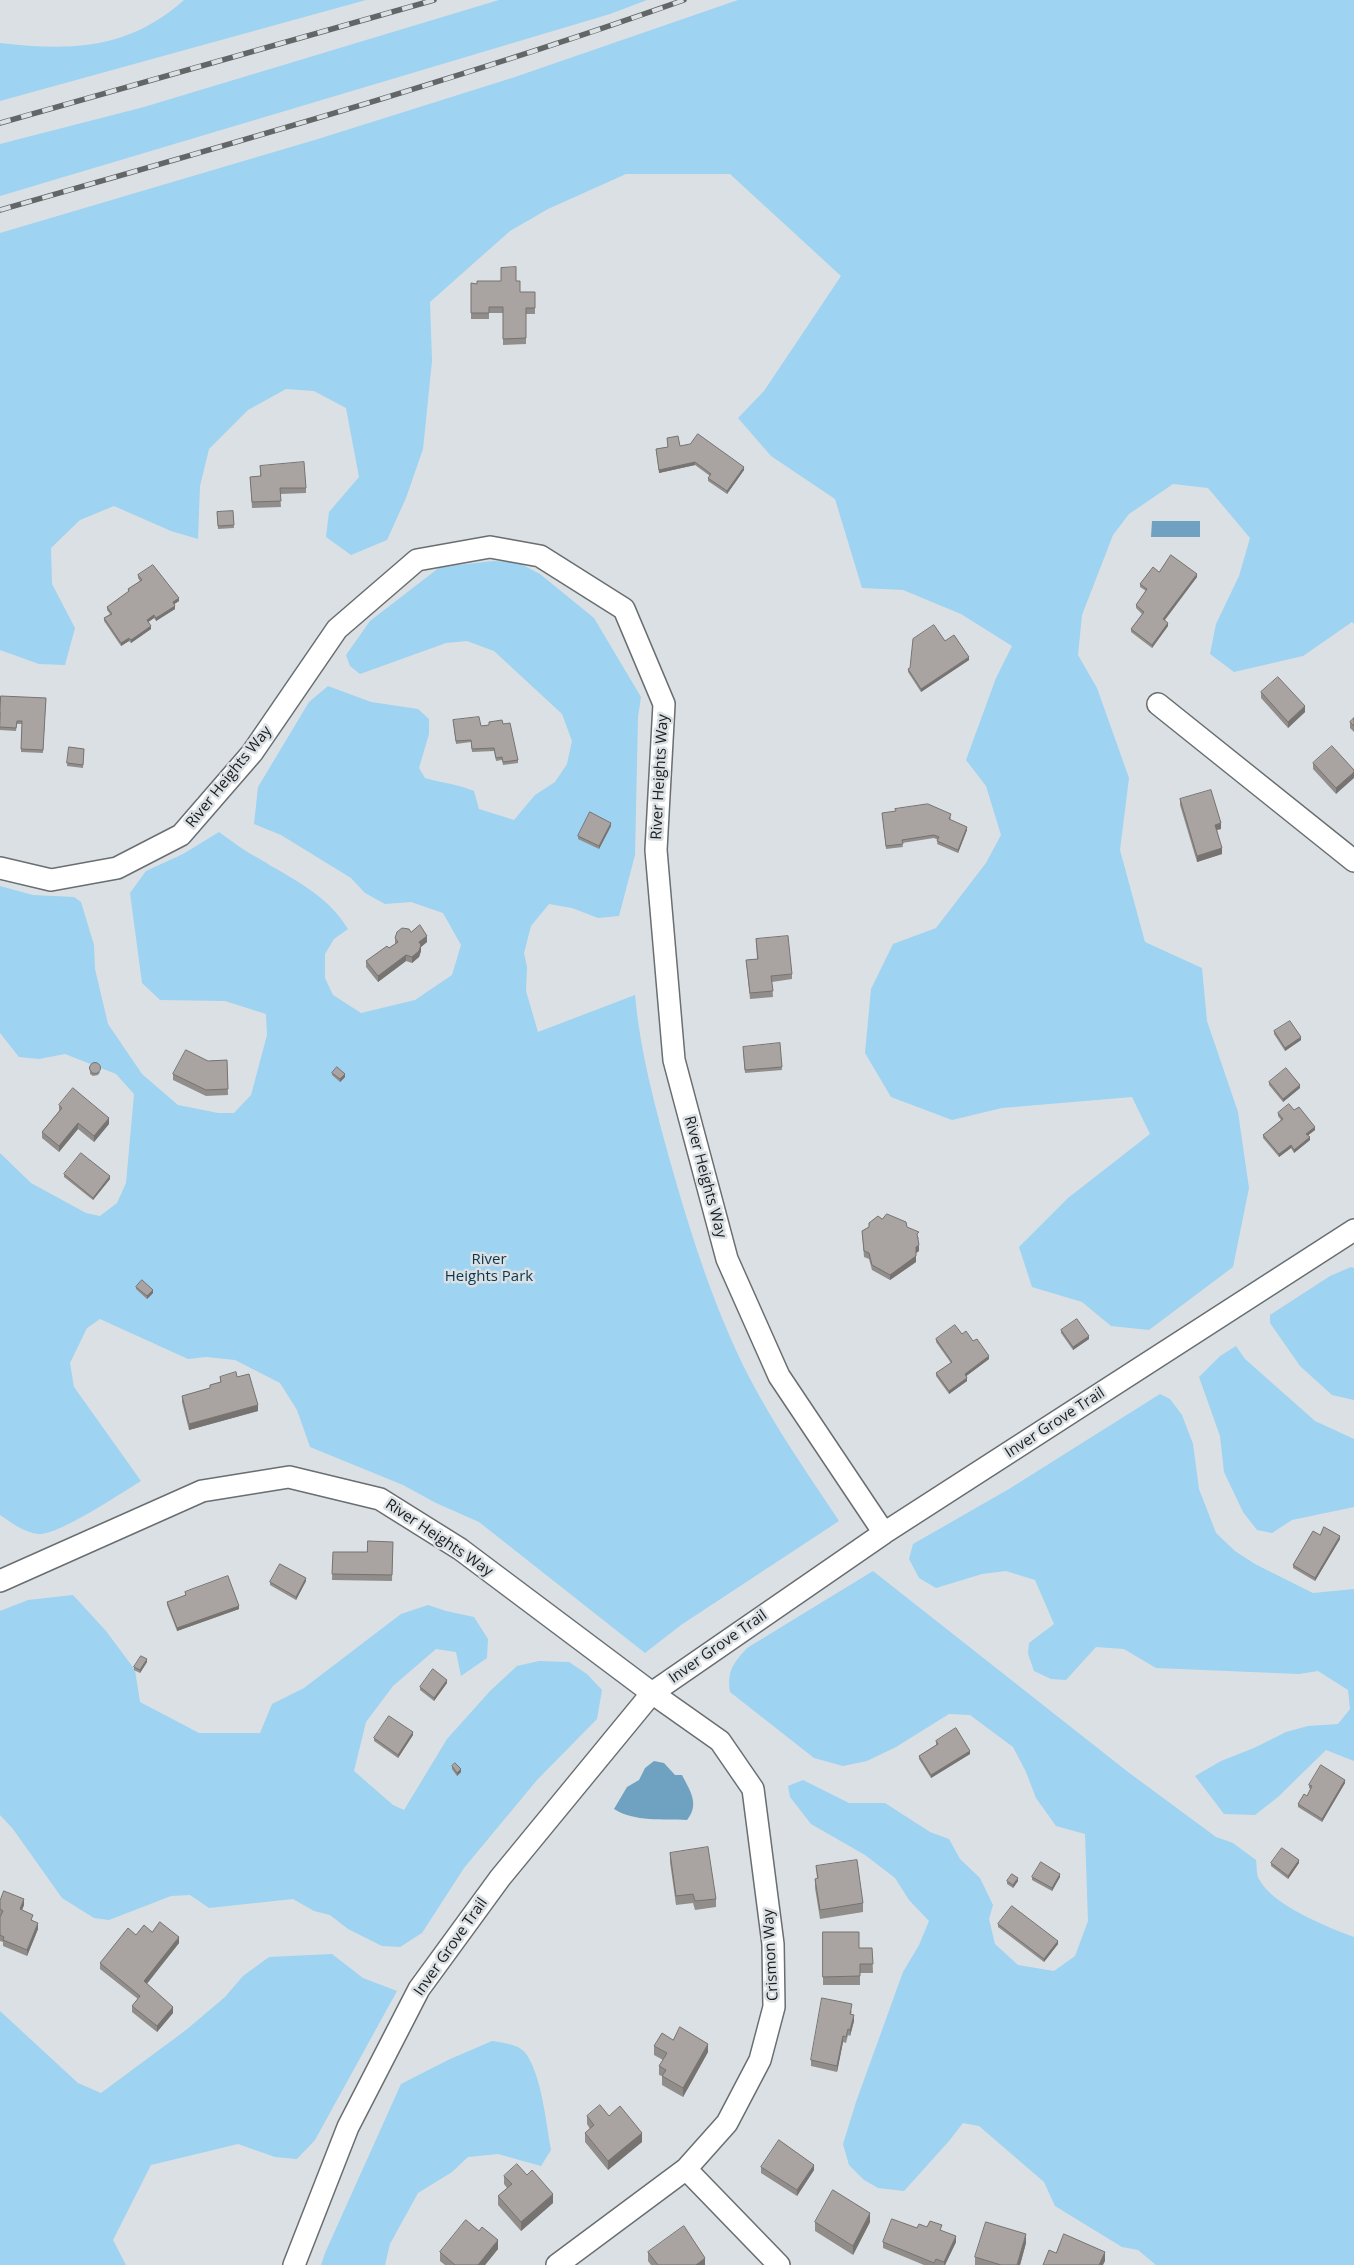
<!DOCTYPE html>
<style>
body{margin:0}
canvas{display:block;background:#dae0e3}
</style>
<canvas width="1354" height="2265"></canvas>
<script>
const context = document.querySelector('canvas').getContext('2d');
context.lineJoin = 'round';
function fillPath(path, color) { context.fillStyle = color; context.fill(path, 'evenodd'); }
function stroke(path, color, width, dash) { context.strokeStyle = color; context.lineWidth = width; context.lineCap = dash ? 'butt' : 'round'; context.setLineDash(dash || []); context.stroke(path); }
function label(font, color, halo, rows, align = 'center') {
  context.font = font + ' "Open Sans",sans-serif'; context.lineWidth = 5; context.setLineDash([]); context.textBaseline = 'middle'; context.strokeStyle = halo; context.fillStyle = color; for (const [text, x, y, turn = 0] of rows) {
    context.save(); context.translate(x, y); context.rotate((+turn || 0) * Math.PI / 180); context.textAlign = isNaN(turn) ? turn : align; if (halo) context.strokeText(text, 0, 0); context.fillText(text, 0, 0); context.restore();
  }
}
const green = new Path2D(`
 M184 0H366L0 101V43C70 51 128 50 184 0Z
 M499 0H647L610 14 0 196V144L144 107Z
 M738 0H1354V624L1352 622 1303 656 1234 672 1210 654 1216 624 1239 576 1250 538 1208 488 1173 484 1129 514 1113 535 1082 615 1078 655 1097 688 1129 778 1120 850 1145 942 1202 968 1207 1021 1238 1112 1249 1188 1233 1267 1149 1330 1111 1326 1082 1302 1032 1287 1019 1247 1068 1198 1150 1134 1132 1097 1002 1108 952 1120 891 1097 865 1053 871 989 893 944 936 928 986 863 1001 835 986 786 966 760 996 678 1012 646 961 614 903 590 862 588 835 499 771 456 738 418 764 391 841 276 730 174H626L548 209 510 231 430 302 432 361 423 449 406 498 387 540 351 555 326 537 329 512 359 477 346 408 314 391 286 389 248 410 209 449 200 486 198 539 171 531 114 506 80 520 51 548 52 584 75 628 65 665 39 664 0 650V233L318 139 515 77Z
 M494 561 517 562 540 574 594 618 641 697 638 717 635 855 619 916 598 918 572 908 549 904 531 926 524 953 527 967 526 991 538 1032 635 995C640 1052 655 1106 670 1161 691 1235 714 1308 749 1377 775 1427 808 1474 839 1521L681 1625 645 1653 479 1522 436 1503 403 1485 310 1447 297 1410 280 1383 235 1360 206 1357 188 1359 100 1319 87 1328 70 1363 74 1387 141 1481C121 1493 58 1536 38 1534 23 1532 12 1523 0 1515V1153L31 1183 86 1213 100 1216 117 1203 126 1183 134 1094 116 1074 65 1054 39 1059 19 1057 0 1033V886L33 895 74 897 81 902 94 945 95 969 108 1024 142 1074 178 1105 218 1113H234L251 1095 267 1035 266 1014 225 1001 160 1000 142 983 130 893 146 871 183 854 219 832C232 841 244 851 258 858 292 879 327 894 348 929L334 939 325 954V978L333 995 361 1013 415 1000 452 975 461 945 443 913 411 902 385 904 365 893 351 878 281 835 254 824 258 787 309 702 328 686 371 702 418 709 429 719V734L419 768 425 778C442 783 458 784 474 791L479 809 514 820 535 795 555 782 567 764 572 741 562 714 494 651 467 641 446 643 360 674 350 666 346 655 370 621 440 567Z
 M1351 1267 1354 1268V1400L1332 1395 1300 1366 1270 1323V1315L1330 1276Z
 M1236 1346 1245 1359 1315 1421 1354 1439V1507L1292 1520 1272 1533 1257 1530 1243 1512 1224 1472 1220 1436 1199 1377 1220 1356Z
 M1160 1394 1170 1399 1182 1415 1193 1444 1199 1489 1216 1533 1235 1551 1255 1564 1313 1593 1354 1589V1761L1326 1750 1278 1797 1255 1815 1224 1814 1195 1776 1221 1761 1254 1748 1286 1732 1308 1726 1338 1724 1350 1709 1348 1690 1318 1671 1299 1674 1156 1668 1124 1649 1096 1647 1066 1680 1051 1679 1034 1671 1028 1654 1029 1643 1054 1624 1035 1580 1006 1571 982 1574 936 1588 919 1578 909 1559 913 1544 1009 1489Z
 M873 1571 1128 1772 1216 1837 1233 1843 1256 1860C1257 1865 1256 1874 1259 1879 1272 1905 1327 1927 1354 1937V2265H1156L1138 2250 1122 2247 1055 2206 1044 2182 979 2126 963 2123 949 2141 904 2191 878 2188 864 2180 849 2165 843 2144 856 2102 903 1972 919 1945 929 1921 909 1900 895 1878 865 1855 811 1824 790 1797 788 1786 803 1780 849 1803H885L930 1832 949 1839 960 1859 980 1878 993 1905 989 1919 995 1944 1018 1965 1054 1971 1075 1956 1088 1921 1085 1834 1056 1826 1036 1798 1026 1772 1013 1747 970 1715 949 1714 896 1747 867 1761 843 1766 814 1758 730 1692C727 1670 733 1664 747 1648Z
 M73 1595 106 1631 135 1670 140 1702 199 1733H260L272 1704 304 1688 401 1614 428 1605 446 1611 474 1617 488 1639 487 1658 461 1676 456 1652 436 1649 393 1686 366 1722 354 1771 393 1805 404 1810 447 1739 490 1691 517 1666 539 1661 569 1662 587 1674 602 1690 597 1719 537 1780 464 1868 422 1933 400 1947 382 1946 348 1929 330 1915 314 1911 293 1899 209 1908 190 1895 171 1896 109 1920 94 1918 62 1898 13 1829 0 1815V1611L28 1600Z
 M332 1954 363 1978 397 1991 315 2140 297 2159 275 2157 238 2144 151 2165 113 2240 126 2265H0V2011L78 2083 101 2093 186 2030 225 1997 243 1976 269 1957Z
 M492 2041C504 2043 520 2044 527 2055 542 2079 546 2122 551 2150L541 2166 498 2154 468 2157 452 2172 418 2193 390 2244 385 2265H321L325 2253 401 2084 448 2060Z`);
const water = new Path2D(`
 M1152 521H1200V537H1151Z
 M654 1761 664 1763 675 1775H682C690 1791 700 1804 687 1820 664 1819 634 1822 614 1809L627 1787 639 1780 645 1768Z`);
const minor = new Path2D(`
 M1158 704 1354 861
 M0 868 51 880 117 868 181 835 252 753 337 629 417 560 490 547 540 556 624 609 664 704 656 850 674 1060 727 1259 779 1376 884 1533
 M0 1581 202 1491 289 1477 380 1499 460 1549 652 1693 720 1741 753 1789 773 1944 774 2007 760 2060 727 2123 686 2169 557 2265
 M686 2169 779 2265
 M294 2265 348 2127 419 1989 500 1878 652 1693 884 1533 1354 1230`);
const rail = new Path2D(`
 M0 123 434 0
 M0 210C229 144 459 80 684 0`);
const wall = new Path2D(`
 M501 281H516L520 292H535V314H526V344L503 345V313H489V319H471V283L477 284Z
 M667 438 680 446 744 470 727 494 708 481V478L710 476 695 465 659 473 656 449 668 447Z
 M260 466 306 488V493L280 494 281 507 252 508 250 477 260 476Z
 M233 511 234 528 218 529 217 512Z
 M1159 572 1197 577 1165 620 1168 626 1152 648 1131 632V629L1142 614 1136 608V605L1146 591 1140 587V584Z
 M138 575 179 601 174 604 175 609 156 621 154 618 148 622 151 629 131 643 129 641 121 646 104 621V618L110 614 107 610V607L128 592V589L140 581 138 578Z
 M969 660 921 692 908 672V669Z
 M1261 692 1305 712 1288 728 1261 698Z
 M46 698 43 753 21 752 22 724H17L16 731 0 730V712Z
 M1354 718V732L1350 728V722Z
 M453 720 481 726 503 724 518 760V763L503 765 502 760 496 761 494 751 472 752 471 742 456 744Z
 M69 747 84 749 83 768 67 766Z
 M1313 763 1354 770 1336 794 1313 769Z
 M1180 799 1221 829 1217 830 1222 854 1197 862 1180 805Z
 M882 813 951 817 950 820 967 830 958 853 937 844 938 840 934 838 902 843 903 847 886 849Z
 M611 826 599 849 578 839V836Z
 M411 932 427 942 421 947V951L419 957 412 963 406 961 378 982 366 967V961L389 948 395 944V938Z
 M756 939 792 974V979L772 982 773 997 750 999 746 960 757 959Z
 M1274 1031 1301 1040 1285 1051 1274 1034Z
 M780 1043 782 1070 745 1073 743 1050Z
 M227 1060 228 1095 206 1096 173 1080V1074L208 1061Z
 M90 1066 100 1072 98 1075 93 1076 90 1074Z
 M332 1073 345 1077 340 1082 332 1075Z
 M1269 1082 1300 1088 1283 1102 1269 1085Z
 M59 1105 109 1124 94 1142 78 1129 59 1152 42 1138V1132L59 1111Z
 M1294 1110 1315 1130 1308 1135 1310 1140 1294 1153 1291 1148 1279 1157 1263 1138V1135L1281 1120 1278 1116V1113Z
 M64 1174 110 1179 93 1200 64 1177Z
 M882 1219 907 1227 919 1238 918 1239 919 1251 916 1253V1262L890 1280 872 1270 869 1259 864 1257 862 1231Z
 M136 1287 153 1293 147 1299 136 1289Z
 M1061 1330 1089 1339 1073 1350 1061 1333Z
 M962 1334 973 1341 989 1359 966 1376 967 1381 949 1394 936 1376V1373L951 1363 936 1342V1339Z
 M220 1377H237L258 1411 189 1430 182 1402V1396L210 1388V1385L220 1382Z
 M1320 1535 1340 1539 1315 1581 1293 1568V1565Z
 M393 1542 392 1581 332 1580 333 1552H367Z
 M306 1581 296 1600 270 1585V1582Z
 M185 1592 239 1609 177 1631 167 1605V1602L185 1596Z
 M147 1662 140 1673 134 1670V1667Z
 M447 1683 434 1701 420 1690V1687Z
 M413 1735 398 1758 374 1741V1738Z
 M936 1741 970 1754 931 1778 919 1759V1756L936 1745Z
 M452 1766 461 1772 457 1776 452 1769Z
 M1345 1783 1322 1822 1298 1807V1804L1307 1796 1311 1789 1309 1788V1785Z
 M670 1853 716 1899V1907L695 1910 693 1903 676 1905 670 1862Z
 M1271 1863H1299L1288 1879 1271 1866Z
 M816 1866 863 1903V1912L820 1919 815 1888V1879L817 1878Z
 M1032 1877H1060L1052 1891 1032 1880Z
 M1007 1881H1018L1013 1888 1007 1884Z
 M0 1901 24 1905 22 1910 33 1921 38 1929 27 1956 3 1946V1942L0 1941Z
 M998 1924 1058 1944 1044 1962 998 1927Z
 M152 1932 179 1943 147 1984 173 2013 157 2032 132 2012V2006L138 1999 100 1969V1963L136 1935Z
 M823 1932 859 1948H872L873 1973H860V1985H823Z
 M852 2010 851 2014 854 2021 850 2036 848 2035 846 2043 843 2042 837 2072 811 2066V2060Z
 M673 2040 708 2052 683 2097 662 2085V2076L659 2075V2066L663 2060 654 2055V2046Z
 M587 2116 642 2142 608 2170 585 2142V2133L590 2129 587 2124Z
 M761 2167 814 2170 797 2196 761 2173Z
 M504 2176 553 2203 521 2231 498 2205V2196L507 2188 504 2184Z
 M815 2222H870L853 2255 815 2231Z
 M927 2227 942 2231 956 2242 945 2265H924L883 2248V2242L917 2228Z
 M479 2231 498 2249 485 2265H445L440 2261V2252Z
 M1026 2243 1020 2265H975V2257Z
 M648 2252 705 2265H651L648 2261Z`);
const shadedWall = new Path2D(`
 M695 462V465L659 473V470Z
 M744 467V470L727 494V491Z
 M1197 574V577L1163 622V619Z
 M179 598V601L173 605V602Z
 M175 606V609L156 621V618Z
 M154 615V618L147 623V620Z
 M1168 623V626L1152 648V645Z
 M151 626V629L131 643V640Z
 M129 638V641L121 646V643Z
 M969 657V660L921 692V689Z
 M1305 706V712L1288 728V722Z
 M1354 772V778L1336 794V788Z
 M611 823V826L599 849V846Z
 M1221 823V829L1215 830V825Z
 M967 827V830L958 853V850Z
 M1222 848V854L1197 862V856Z
 M427 936V942L421 947V951L419 957 412 963V957L419 942Z
 M406 955V961L378 982V976Z
 M1301 1037V1040L1285 1051V1048Z
 M345 1074V1077L340 1082V1079Z
 M1300 1085V1088L1283 1102V1099Z
 M109 1118V1124L94 1142V1136Z
 M78 1123V1129L59 1152V1146Z
 M1315 1127V1130L1306 1137V1134Z
 M1310 1137V1140L1294 1153V1150Z
 M1291 1145V1148L1279 1157V1154Z
 M110 1176V1179L93 1200V1198Z
 M919 1245V1251L916 1253V1247Z
 M916 1256V1262L890 1280V1275Z
 M153 1290V1293L147 1299V1296Z
 M1089 1336V1339L1073 1350V1347Z
 M989 1356V1359L965 1377V1374Z
 M967 1378V1381L949 1394V1391Z
 M258 1405V1411L189 1430V1424Z
 M1340 1536V1539L1315 1581V1578Z
 M306 1578V1581L296 1600V1597Z
 M239 1606V1609L177 1631V1628Z
 M147 1659V1662L140 1673V1670Z
 M447 1680V1683L434 1701V1698Z
 M413 1732V1735L398 1758V1755Z
 M970 1751V1754L931 1778V1775Z
 M461 1769V1772L457 1776V1773Z
 M1345 1780V1783L1322 1822V1819Z
 M1299 1860V1863L1288 1879V1876Z
 M1060 1874V1877L1052 1891V1888Z
 M1018 1878V1881L1013 1888V1885Z
 M24 1899V1905L20 1915V1909Z
 M38 1923V1929L27 1956V1950Z
 M179 1937V1943L144 1987V1981Z
 M1058 1941V1944L1044 1962V1959Z
 M173 2007V2013L157 2032V2026Z
 M854 2015V2021L850 2036V2030Z
 M843 2036V2042L837 2072V2066Z
 M708 2044V2052L683 2097V2088Z
 M642 2133V2142L608 2170V2161Z
 M814 2165V2170L797 2196V2190Z
 M553 2194V2203L521 2231V2222Z
 M870 2213V2222L853 2255V2246Z
 M1026 2234V2243L1020 2265H1017Z
 M956 2236V2242L945 2265H944V2262Z
 M498 2240V2249L485 2265H478Z
 M1105 2252V2261L1103 2265H1099Z
 M705 2258V2265H696Z`);
const building = new Path2D(`
 M516 267V281H520V292H535V308H526V338L503 339V307H489V313H471V283L477 284V281H501V268Z
 M698 434 744 467 727 491 708 478 711 474 695 462 659 470 656 449 668 447 667 438 678 436 680 446 690 444Z
 M304 462 306 488H280L281 501 252 502 250 477 261 476 260 466Z
 M233 511 234 525 218 526 217 512Z
 M1171 555 1197 574 1163 619 1168 623 1152 645 1131 629 1144 612 1136 605 1147 589 1140 584 1153 567 1159 572Z
 M153 565 179 598 173 602 175 606 156 618 154 615 147 620 151 626 131 640 129 638 121 643 104 618 112 614 107 607 129 591 128 589 142 580 138 575Z
 M934 625 945 641 954 635 969 657 921 689 908 669 910 668 913 639Z
 M1278 677 1305 706 1288 722 1261 692Z
 M1 696 46 698 43 750 21 749 22 721H17L16 728 0 727Z
 M479 717 481 726 489 725V722L502 720 503 724 510 723 518 760 503 762 502 757 496 758 494 748 472 749 471 740 456 741 453 720Z
 M1354 718V726L1350 722Z
 M1332 746 1354 770V772L1336 788 1313 763Z
 M69 747 84 749 83 765 67 763Z
 M1211 790 1221 823 1215 825 1222 848 1197 856 1180 799Z
 M928 804 951 814 949 819 967 827 958 850 937 841 939 837 934 835 902 840 903 844 886 846 882 813 896 811 895 809Z
 M590 812 611 823 599 846 578 836Z
 M420 925 427 936 419 942 421 945 419 951 412 957 406 955 378 976 366 961 387 946 389 948 398 942 395 938 397 932 402 928 409 929 411 932Z
 M788 936 792 974 771 976 773 991 750 993 746 960 758 959 756 939Z
 M1290 1021 1301 1037 1285 1048 1274 1031Z
 M780 1043 782 1067 745 1070 743 1047Z
 M186 1050 208 1061 227 1060 228 1089 206 1090 173 1074Z
 M89.5 1068a5.5 5.5 0 1 1 11 0a5.5 5.5 0 1 1-11 0Z
 M337 1067 345 1074 340 1079 332 1073Z
 M1286 1068 1300 1085 1283 1099 1269 1082Z
 M73 1088 109 1118 94 1136 78 1123 59 1146 42 1132 62 1108 59 1105Z
 M1289 1104 1294 1110 1299 1107 1315 1127 1306 1134 1310 1137 1294 1150 1291 1145 1279 1154 1263 1135 1283 1119 1278 1113Z
 M81 1153 110 1176 93 1198 64 1174Z
 M887 1214 906 1222 907 1227 919 1232 917 1234 919 1245 916 1247V1256L890 1275 872 1265 869 1253 864 1251 862 1231 869 1227V1223L878 1216 882 1219Z
 M142 1280 153 1290 147 1296 136 1287Z
 M1077 1319 1089 1336 1073 1347 1061 1330Z
 M955 1325 962 1334 966 1331 973 1341 977 1339 989 1356 965 1374 967 1378 949 1391 936 1373 952 1362 936 1339Z
 M236 1372 237 1377 249 1374 258 1405 189 1424 182 1396 210 1388V1385L221 1382 220 1377Z
 M1324 1527 1340 1536 1315 1578 1293 1565 1313 1531 1320 1535Z
 M368 1541 393 1542 392 1575 332 1574 333 1552H367Z
 M280 1564 306 1578 296 1597 270 1582Z
 M228 1576 239 1606 177 1628 167 1602 186 1595 185 1592Z
 M141 1656 147 1659 140 1670 134 1667Z
 M433 1669 447 1680 434 1698 420 1687Z
 M389 1716 413 1732 398 1755 374 1738Z
 M956 1728 970 1751 931 1775 919 1756 938 1744 936 1741Z
 M455 1763 461 1769 457 1773 452 1766Z
 M1321 1765 1345 1780 1322 1819 1298 1804 1304 1794 1307 1796 1312 1786 1309 1785Z
 M708 1847 716 1899 695 1901 693 1894 676 1896 670 1853Z
 M1282 1848 1299 1860 1288 1876 1271 1863Z
 M857 1860 863 1903 820 1910 815 1879 818 1878 816 1866Z
 M1041 1862 1060 1874 1052 1888 1032 1877Z
 M1012 1874 1018 1878 1013 1885 1007 1881Z
 M4 1891 24 1899 20 1909 33 1915 31 1920 38 1923 27 1950 3 1940 4 1937 0 1935V1917L3 1911 0 1909V1901Z
 M1012 1906 1058 1941 1044 1959 998 1924Z
 M160 1922 179 1937 144 1981 173 2007 157 2026 132 2006 140 1996 100 1963 128 1928 136 1935 144 1925 152 1932Z
 M823 1932H859V1948H872L873 1964H860V1976L823 1977Z
 M822 1998 852 2004 850 2014 854 2015 850 2030 848 2029 846 2037 843 2036 837 2066 811 2060Z
 M680 2027 708 2044 683 2088 662 2076 666 2070 659 2066 667 2053 654 2046 662 2033 673 2040Z
 M600 2105 609 2116 620 2106 642 2133 608 2161 585 2133 594 2125 587 2116Z
 M779 2140 814 2165 797 2190 761 2167Z
 M517 2164 527 2175 532 2170 553 2194 521 2222 498 2196 512 2184 504 2176Z
 M833 2190 870 2213 853 2246 815 2222Z
 M892 2219 917 2228 919 2224 927 2227 930 2221 942 2225 940 2230 956 2236 944 2262 936 2259 934 2263 883 2242Z
 M466 2220 479 2231 482 2227 498 2240 478 2265H455L440 2252Z
 M986 2222 1026 2234 1017 2265H1001L975 2257Z
 M684 2226 705 2258 696 2265H658L648 2252Z
 M1064 2234 1105 2252 1099 2265H1043L1049 2250 1056 2253Z`);
const streetNames = [
 ["River Heights Way",229,777,-51],
 ["River Heights Way",660,777,-87],
 ["River Heights Way",705,1177,75],
 ["Inver Grove Trail",1055,1423,-33],
 ["River Heights Way",439,1538,34],
 ["Inver Grove Trail",718,1647,-35],
 ["Inver Grove Trail",451,1947,-55],
 ["Crismon Way",771,1955,-93]
];
const parkNames = [
 ["River",489,1260],
 ["Heights Park",489,1277]
];
fillPath(green, '#9fd3f2');
fillPath(water, '#6ea2c0');
stroke(minor, '#696e71', 24);
stroke(minor, '#fff', 21);
stroke(rail, '#626667', 5.5);
stroke(rail, '#dae0e3', 4, [11]);
fillPath(wall, '#918d8a');
fillPath(shadedWall, '#767371');
fillPath(building, '#a9a4a1');
stroke(building, '#767371', 1);
label('15px', '#1a1c1d', '#dae0e3', streetNames);
label('15px', '#09374c', '#dae0e3', parkNames);
</script>
